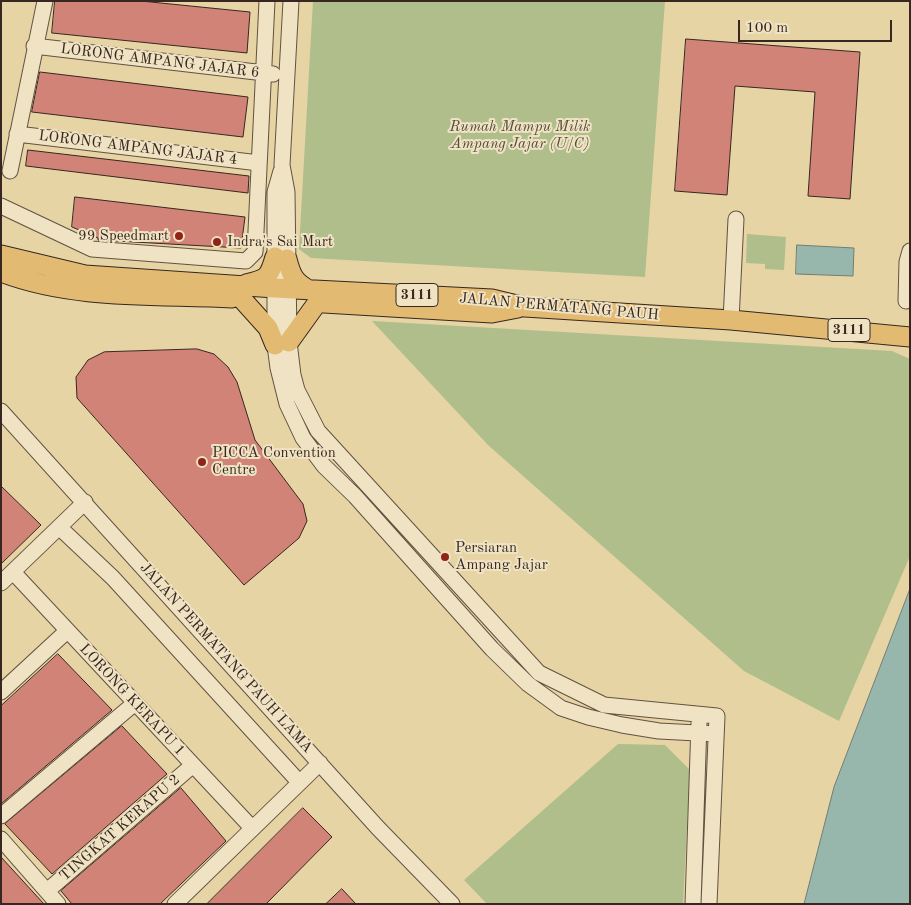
<!DOCTYPE html>
<style>
body{margin:0}
#map{position:relative;width:911px;height:905px;overflow:hidden;background:#e6d4a4;font-family:"Old Standard TT",serif}
canvas{display:block}
.frame{position:absolute;inset:0;border:2px solid #372720;pointer-events:none}
.scale{position:absolute;left:738px;top:20px;width:154px;height:22px;box-sizing:border-box;border:2px solid #372720;border-top:0;padding-left:6px;font-size:15px;line-height:18px;white-space:nowrap;color:#372720;-webkit-text-stroke:4px #efe3c4;paint-order:stroke}
</style>
<div id="map">
<canvas width="911" height="905"></canvas>
<div class="frame"></div>
<div class="scale">100 m</div>
</div>
<script>
const context = document.querySelector('canvas').getContext('2d');
context.lineJoin = 'round';
function fillPath(path, color) { context.fillStyle = color; context.fill(path, 'evenodd'); }
function stroke(path, color, width, dash) { context.strokeStyle = color; context.lineWidth = width; context.lineCap = dash ? 'butt' : 'round'; context.setLineDash(dash || []); context.stroke(path); }
function label(font, color, halo, rows, align = 'center') {
  context.font = font + ' "Old Standard TT",serif'; context.lineWidth = 4; context.setLineDash([]); context.textBaseline = 'middle'; context.strokeStyle = halo; context.fillStyle = color; for (const [text, x, y, turn = 0] of rows) {
    context.save(); context.translate(x, y); context.rotate((+turn || 0) * Math.PI / 180); context.textAlign = isNaN(turn) ? turn : align; if (halo) context.strokeText(text, 0, 0); context.fillText(text, 0, 0); context.restore();
  }
}
const green = new Path2D(`
 M313 1H665L645 277 311 258 299 249Z
 M747 234 786 237 784 270 765 269V264L746 263Z
 M372 321 892 351 910 359V556L839 721 744 671 488 445Z
 M618 744 665 745 690 770 683 904H487L464 880Z`);
const water = new Path2D(`
 M797 245 854 248 853 276 796 274Z
 M910 589V904H804L834 787Z`);
const building = new Path2D(`
 M55 1H141L250 12 247 53 52 33Z
 M686 39 860 52 850 199 808 196 815 92 735 86 727 195 675 191Z
 M40 72 248 97 243 137 32 112Z
 M28 150 249 176 248 193 26 166Z
 M75 197 245 217 241 248 98 240V238L72 227Z
 M197 349 214 354 228 367 237 382 255 440 303 504 307 521 299 538 244 585 77 398 76 377 88 360 104 352Z
 M1 486 41 525 1 564Z
 M58 654 112 710 1 804V706Z
 M122 726 167 774 52 874 5 824Z
 M181 788 226 841 160 904H72L61 891Z
 M303 808 332 837 266 904H207Z
 M1 857 44 904H1Z
 M342 889 356 904H326Z`);
const minor = new Path2D(`
 M291 1 282 165 287 192 289 342 293 375 297 390 318 431 539 673 604 705 717 716 709 904
 M34 46 273 74
 M17 134 259 163
 M10 171 45 1
 M281 171 275 192V345L278 368 287 404 303 438 324 466 355 496 492 649 528 684 561 708 588 717 622 725 659 731 716 734
 M1 206 92 249 246 261 255 252 267 1
 M906 301 907 262 910 251
 M731 320 736 219
 M1 411 378 828 452 904
 M59 527 113 578 299 782
 M13 572 252 828
 M1 583 85 502
 M1 692 67 631
 M1 816 135 703
 M1 839 58 904
 M47 891 193 765
 M175 904 320 763
 M693 904 699 723`);
const major = new Path2D(`
 M1 255 85 275 275 288 492 299 525 307 731 320 910 337
 M287 259C291 275 294 282 309 290
 M1 272C73 300 157 294 232 298
 M246 284C267 279 269 278 275 257
 M241 298 268 328 275 345
 M324 303 492 313 518 308
 M289 342 317 303`);
const markers = [
 [179,236,5,"#8f2418"],
 [217,242,5,"#8f2418"],
 [202,462,5,"#8f2418"],
 [445,557,5,"#8f2418"]
];
const shields = [
 [417,295,42],
 [849,330,42]
];
const shieldNames = [
 ["3111",417,295],
 ["3111",849,330]
];
const streetNames = [
 ["LORONG AMPANG JAJAR 6",160,61,7],
 ["LORONG AMPANG JAJAR 4",138,148,7],
 ["JALAN PERMATANG PAUH",559,307,5],
 ["JALAN PERMATANG PAUH LAMA",226,658,48],
 ["LORONG KERAPU 1",132,700,47],
 ["TINGKAT KERAPU 2",120,828,-41]
];
const parkNames = [
 ["Rumah Mampu Milik",520,127],
 ["Ampang Jajar (U/C)",520,144]
];
const poiNames = [
 ["99 Speedmart",169,236,"right"],
 ["Indra's Sai Mart",227,242],
 ["PICCA Convention",212,453],
 ["Centre",212,470],
 ["Persiaran",455,548],
 ["Ampang Jajar",455,565]
];
fillPath(green, '#afbe8b');
fillPath(water, '#97b7ac');
stroke(water, '#717d74', 1);
fillPath(building, '#d08376');
stroke(building, '#372720', 1);
stroke(minor, '#635241', 17);
stroke(major, '#372720', 21);
stroke(minor, '#efe3c4', 15);
stroke(major, '#e3ba72', 19);
for (const [x, y, r, color] of markers) { const dot = new Path2D(); dot.arc(x, y, r, 0, 2 * Math.PI); context.fillStyle = color; context.fill(dot); stroke(dot, '#efe3c4', 2); }
for (const [x, y, w] of shields) { const box = new Path2D(); box.roundRect(x - w / 2, y - 11.5, w, 23, 4); context.fillStyle = '#efe3c4'; context.fill(box); stroke(box, '#372720', 1); }
label('bold 14px', '#372720', null, shieldNames);
label('15px', '#372720', '#efe3c4', streetNames);
label('italic 15px', '#554d3b', '#efe3c4', parkNames);
label('15px', '#372720', '#efe3c4', poiNames, 'left');
</script>
